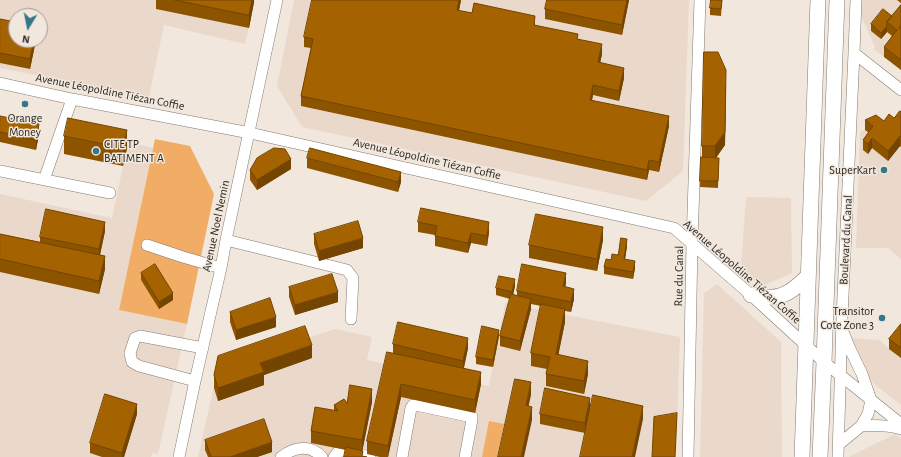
<!DOCTYPE html>
<meta charset="utf-8">
<style>
body{margin:0}
#map{position:relative;width:901px;height:457px;overflow:hidden;background:#f1e7dd;font-family:"Alegreya Sans",sans-serif}
canvas{display:block}
.north{position:absolute;left:8px;top:8px;width:40px;height:40px;box-sizing:border-box;background:#f1e7dd;border:1px solid #a19992;border-radius:50%;rotate:190deg;font-size:11px;font-weight:700;line-height:16px;text-align:center;color:#282521}
.north::after{content:'';display:block;margin:auto;width:14px;height:18px;background:#357789;clip-path:polygon(50% 0,100% 100%,50% 72%,0 100%)}
</style>
<div id="map">
<canvas width="901" height="457"></canvas>
<div class="north">N</div>
</div>
<script>
const context = document.querySelector('canvas').getContext('2d');
context.lineJoin = 'round';
function fillPath(path, color) { context.fillStyle = color; context.fill(path, 'evenodd'); }
function stroke(path, color, width, dash) { context.strokeStyle = color; context.lineWidth = width; context.lineCap = dash ? 'butt' : 'round'; context.setLineDash(dash || []); context.stroke(path); }
function label(font, color, halo, rows, align = 'center') {
  context.font = font + ' "Alegreya Sans",sans-serif'; context.lineWidth = 3; context.setLineDash([]); context.textBaseline = 'middle'; context.strokeStyle = halo; context.fillStyle = color; for (const [text, x, y, turn = 0] of rows) {
    context.save(); context.translate(x, y); context.rotate((+turn || 0) * Math.PI / 180); context.textAlign = isNaN(turn) ? turn : align; if (halo) context.strokeText(text, 0, 0); context.fillText(text, 0, 0); context.restore();
  }
}
const built = new Path2D(`
 M0 0H255L245 44 164 25 149 97 89 86 0 68ZM16 16H40V40H16Z
 M294 0H689L683 171 646 201 302 127 277 86Z
 M861 0H901V70L874 49 875 47 860 14Z
 M901 114V259L888 248H856L860 132Z
 M128 142 153 148 119 310 187 324 158 454 152 453 151 457H0V194L112 218Z
 M746 197 791 198 792 273 760 287 741 267Z
 M717 284 781 342 782 457H700L704 293Z
 M505 303 680 337 676 457H198L218 368 335 329 372 337 367 360 489 386Z
 M901 334V405L874 384 867 374 857 352 853 338 879 340 889 349Z
 M895 434 901 439V457H849Z`);
const green = new Path2D(`
 M155 139 190 146 214 194 187 324 119 310Z
 M489 421 504 424 497 457H482Z`);
const minor = new Path2D(`
 M854 53 901 90
 M0 83 72 99 250 133 674 228 751 295 824 362 901 424
 M0 171 110 193
 M44 180 72 99
 M226 240 347 270 353 278 351 319
 M147 245 183 257 221 268
 M195 381 139 366 132 362 130 353 135 338 140 336 203 348
 M861 426C875 425 888 425 901 429
 M838 445 861 426 868 414 871 400 862 374 850 349 844 334
 M179 457 195 381 221 268 226 240 277 0
 M281 457C294 447 310 444 322 457
 M334 457 339 451H342L370 457
 M402 457 411 408 413 405H416L472 417V420L465 457
 M688 457 692 243 700 0
 M838 457 842 318 854 53 856 0`);
const major = new Path2D(`
 M751 295C756 295 762 297 767 297 784 299 797 287 808 276
 M802 457 818 0
 M820 457 824 362 837 0`);
const wall = new Path2D(`
 M156 0H254V2L249 28 156 9Z
 M461 0 459 11 535 25 578 39 602 54 600 63 624 78 619 101 593 95 592 100 669 126 659 172 649 170 647 180 301 106V96L311 48 304 47V37Z
 M547 0H629L622 35 545 19V9Z
 M722 0 721 16 710 15V8Z
 M897 0H901V3Z
 M901 5V70L884 57V47L892 36 887 32 881 39 871 31V24L892 16Z
 M0 19 16 40H36L30 69 0 63Z
 M726 83 725 145 716 158H719L718 188 700 187 701 157H702V146Z
 M901 112V147L900 146 888 161 872 148 868 154 863 150V140L869 133 865 130V120L884 121 894 118Z
 M0 116 39 134 36 150 0 142Z
 M64 136 127 148 123 166 64 154Z
 M307 158 401 182 398 192 307 168Z
 M291 169 257 190 250 180V170Z
 M418 222 489 232 487 246 471 243 468 253 435 246V235L418 232Z
 M105 231 100 255 105 269 99 294 0 272V234L40 242V237Z
 M314 234 363 248 319 261 314 244Z
 M603 240 597 271 529 258V245Z
 M627 246 625 259 635 268 633 279 604 274V267Z
 M141 273 173 300 159 309 141 280Z
 M566 283 565 287 574 299 571 312 565 311V322L558 355 588 374 584 394 546 386V374L547 369 531 366V353L541 306 531 304V309L520 351 500 346V336L510 299 496 295V288L515 286 513 295 517 296V291Z
 M289 287 338 302 295 315 289 297Z
 M230 312 276 327 236 340 230 322Z
 M901 324V358L889 349V339Z
 M499 336 493 367 476 364V357Z
 M393 344 468 348 464 368 481 384 475 413 401 397 388 457H380L367 454V441L393 353Z
 M312 358 264 375V385L218 401 214 388V375Z
 M372 402 362 451 344 457 346 450 311 443V431L334 410V405L347 403Z
 M590 408 585 433 540 424V414Z
 M137 414 124 457H102L90 453V443Z
 M205 440 272 452 257 457H208L205 450Z`);
const shadedWall = new Path2D(`
 M252 0H254V2L249 28V15Z
 M459 0H461L457 20V10Z
 M627 0H629L622 35V25Z
 M535 16V26L534 25Z
 M887 26V32L881 39V33Z
 M34 40H36L30 69V59Z
 M602 44V54L598 72V62Z
 M624 68V78L619 101V91Z
 M726 83 725 145 715 159V146Z
 M593 85V95L590 110V100Z
 M669 116V126L659 172V162Z
 M39 124V134L36 150V140Z
 M127 130V148L123 166V148Z
 M900 136V146L888 161V151Z
 M872 138V148L868 154V144Z
 M291 159V169L257 190V180Z
 M649 160V170L647 180V170Z
 M401 172V182L398 192V182Z
 M105 222V231L99 259V249Z
 M489 222V232L487 246V236Z
 M603 227V240L597 271V259Z
 M471 233V243L468 253V243Z
 M363 238V248L319 261V251Z
 M627 239V246L624 266V259Z
 M105 256V269L99 294V281Z
 M635 261V268L633 279V272Z
 M566 273V283L563 296V286Z
 M515 279V286L512 299V292Z
 M574 289V299L571 312V302Z
 M338 292V302L295 315V305Z
 M173 293V300L159 309V302Z
 M531 299V309L520 351V341Z
 M565 309V322L556 367V354Z
 M276 317V327L236 340V330Z
 M499 330V336L493 367V360Z
 M468 338V348L463 371V361Z
 M312 345V358L264 375V385L218 401V388L260 363Z
 M588 361V374L584 394V381Z
 M481 372V384L475 413V400Z
 M531 382V395L526 418V405Z
 M401 384V397L388 457V446Z
 M372 389V402L362 453V440Z
 M590 398V408L585 433V423Z
 M137 404V414L124 457H122V453Z
 M643 406V419L635 457H632Z
 M532 407V420L524 457H521Z
 M272 442V452L257 457H230Z`);
const building = new Path2D(`
 M175 0H252L249 15Z
 M312 0H459L457 10 472 13 474 3 535 16 534 25 578 34 577 39 602 44 598 62 624 68 619 91 593 85 590 100 669 116 659 162 649 160 647 170 301 96 313 39 304 37Z
 M547 0H627L622 25 545 9Z
 M711 0H722L721 9 710 8Z
 M901 5V25L899 28 901 30V60L884 47 897 30 887 22Z
 M883 9 892 16 887 22V26L881 33 871 24Z
 M0 19 16 22V40H34L30 59 0 53Z
 M704 52H718L726 70 725 132 715 146H702Z
 M900 111 901 112V137L900 136 888 151 872 138 868 144 863 140 873 126 865 120 876 115 884 121 889 114 894 118Z
 M0 116 39 124 36 140 0 132Z
 M68 118 127 130 123 148 64 136Z
 M274 148 285 149 291 159 257 180 250 170 257 158Z
 M310 148 401 172 398 182 307 158Z
 M701 157 719 158 718 181H700Z
 M421 208 489 222 487 236 471 233 468 243 435 236 437 226 418 222Z
 M46 209 105 222 99 249 40 237Z
 M536 214 603 227 597 259 529 245Z
 M358 221 363 238 319 251 314 234Z
 M0 234 105 256 99 281 0 259Z
 M621 238 627 239 624 259 635 261 633 272 604 267 606 259 611 260 612 254 618 255Z
 M155 264 173 293 159 302 141 273Z
 M522 264 566 273 563 286 574 289 571 302 517 291Z
 M332 274 338 292 295 305 289 287Z
 M499 276 515 279 512 292 496 288Z
 M511 294 531 299 520 341 500 336Z
 M270 298 276 317 236 330 230 312Z
 M541 304 565 309 556 354 588 361 584 381 546 374 550 357 531 353Z
 M398 322 468 338 463 361 393 344Z
 M901 324V348L889 339Z
 M305 326 312 345 260 363 264 372 218 388 214 375 218 356Z
 M482 326 499 330 493 360 476 357Z
 M387 352 481 372 475 400 401 384 388 446 367 441Z
 M515 379 531 382 526 405 532 407 521 457H498Z
 M350 385 372 389 362 440 311 431 315 407 338 411 334 405 344 399 347 403Z
 M545 388 590 398 585 423 540 414Z
 M105 394 137 404 122 453 90 443Z
 M593 395 643 406 632 457H580Z
 M677 413 675 457H652L654 417Z
 M264 419 272 442 230 457H211L205 440Z
 M346 447 363 451 362 456 367 457H344Z`);
const markers = [
 [25,104,4,"#357789"],
 [96,151,4,"#357789"],
 [884,170,4,"#357789"],
 [882,318,4,"#357789"]
];
const streetNames = [
 ["Avenue Léopoldine Tiézan Coffie",110,92,11],
 ["Avenue Léopoldine Tiézan Coffie",427,159,13],
 ["Avenue Noel Nemin",216,226,-78],
 ["Boulevard du Canal",846,240,-87],
 ["Avenue Léopoldine Tiézan Coffie",742,272,41],
 ["Rue du Canal",679,276,-89]
];
const poiNames = [
 ["Orange",25,118,"center"],
 ["Money",25,132,"center"],
 ["CITE TP",104,144,"left"],
 ["BATIMENT A",104,158,"left"],
 ["SuperKart",876,170],
 ["Transitor",874,311],
 ["Cote Zone 3",874,325]
];
fillPath(built, '#ead9cb');
fillPath(green, '#f1ad65');
stroke(minor, '#837a71', 12);
stroke(major, '#837a71', 16);
stroke(minor, '#fff', 11);
stroke(major, '#fff', 15);
fillPath(wall, '#8d5400');
fillPath(shadedWall, '#734500');
fillPath(building, '#a46200');
stroke(building, '#734500', 1);
for (const [x, y, r, color] of markers) { const dot = new Path2D(); dot.arc(x, y, r, 0, 2 * Math.PI); context.fillStyle = color; context.fill(dot); stroke(dot, '#f1e7dd', 1.5); }
label('12px', '#282521', '#f1e7dd', streetNames);
label('12px', '#282521', '#f1e7dd', poiNames, 'right');
</script>
